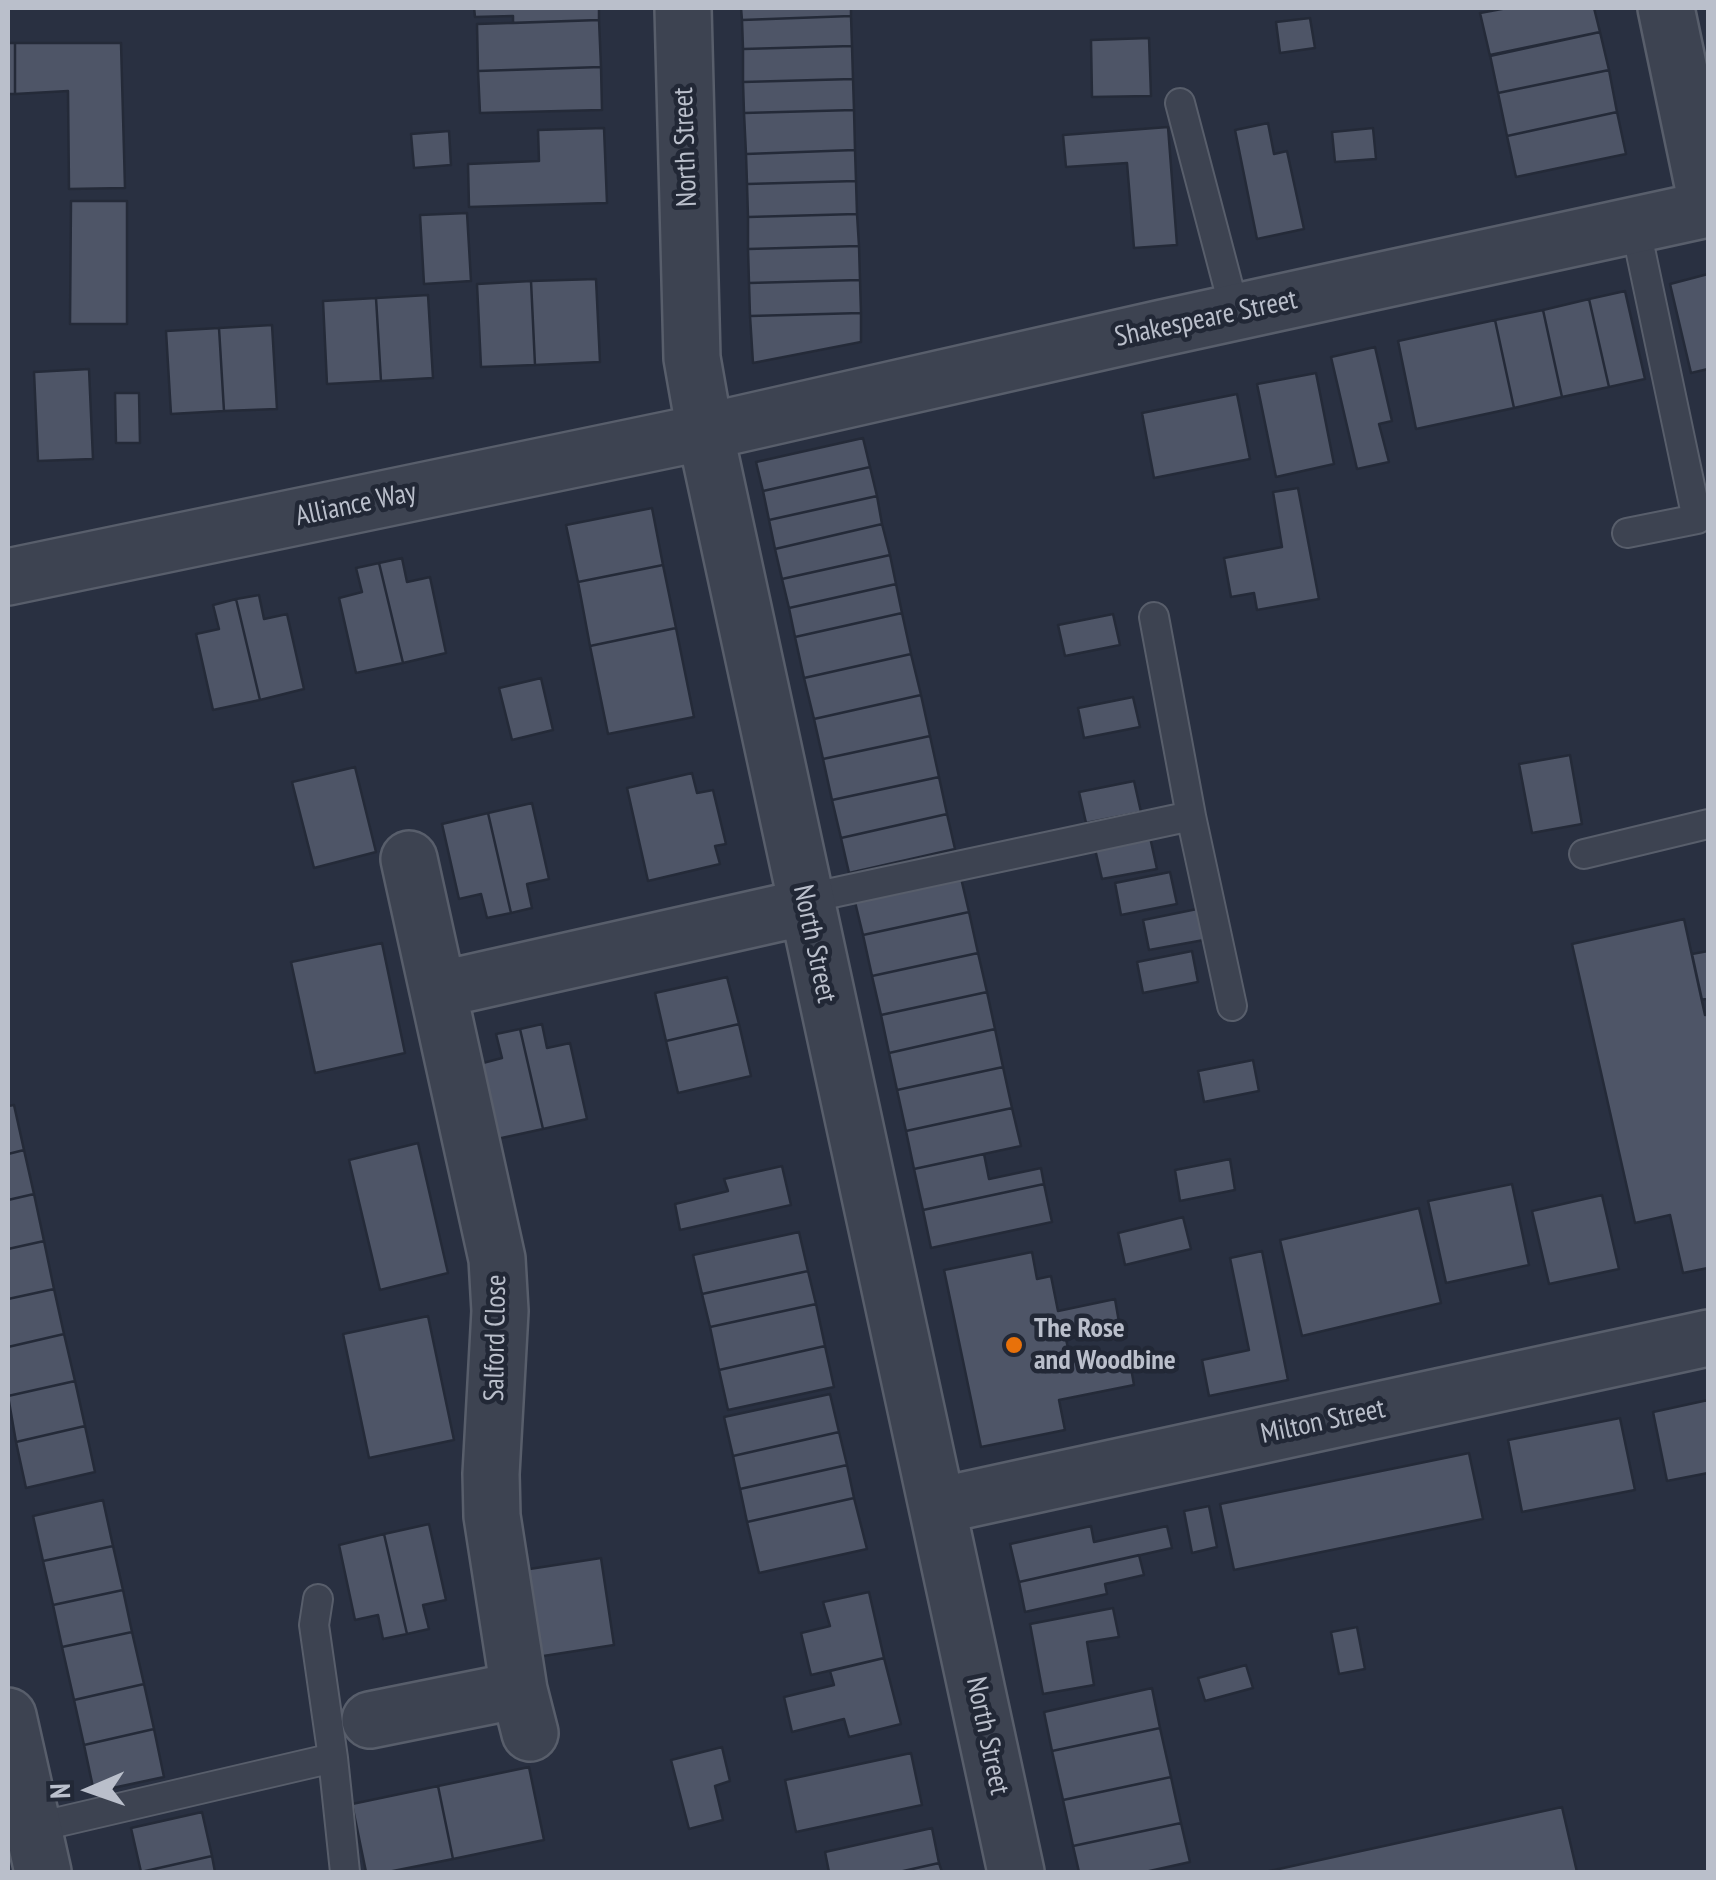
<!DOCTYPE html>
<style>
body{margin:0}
#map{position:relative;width:1716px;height:1880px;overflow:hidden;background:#293041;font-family:"PT Sans Narrow",sans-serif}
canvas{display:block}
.frame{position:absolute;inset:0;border:10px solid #babfcb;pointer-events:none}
.north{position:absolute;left:40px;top:1740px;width:100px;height:100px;-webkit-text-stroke:8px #222836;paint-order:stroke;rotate:268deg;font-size:28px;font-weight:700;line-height:40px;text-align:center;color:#babfcb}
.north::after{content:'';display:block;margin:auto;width:35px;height:45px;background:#babfcb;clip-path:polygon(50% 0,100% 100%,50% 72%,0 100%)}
</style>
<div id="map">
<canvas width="1716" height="1880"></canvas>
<div class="frame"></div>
<div class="north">N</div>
</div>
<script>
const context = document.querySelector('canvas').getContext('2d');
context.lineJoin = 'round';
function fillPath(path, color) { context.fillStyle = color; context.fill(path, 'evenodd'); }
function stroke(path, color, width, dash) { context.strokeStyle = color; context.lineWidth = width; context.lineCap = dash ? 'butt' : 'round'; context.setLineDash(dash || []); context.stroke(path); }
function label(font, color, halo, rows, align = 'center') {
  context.font = font + ' "PT Sans Narrow",sans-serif'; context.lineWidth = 9; context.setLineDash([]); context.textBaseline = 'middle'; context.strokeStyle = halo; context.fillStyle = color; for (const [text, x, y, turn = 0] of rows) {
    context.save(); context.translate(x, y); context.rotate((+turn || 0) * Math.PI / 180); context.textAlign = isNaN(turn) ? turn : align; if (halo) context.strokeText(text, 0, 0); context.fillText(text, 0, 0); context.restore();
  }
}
const building = new Path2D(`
 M474 8H599V20L513 23V16L475 17Z
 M741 8H851V16L742 20Z
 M1507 8H1594L1600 32 1490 56 1480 13Z
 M851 16 852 46 743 49 742 20Z
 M1310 18 1315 48 1280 53 1276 22Z
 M599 20 601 67 478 71 477 24Z
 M1600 32 1609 70 1498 93 1490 55Z
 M1149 38 1151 96 1092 97 1091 40Z
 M8 43H15V94H8Z
 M15 43H121L125 188 69 189 68 91 15 94Z
 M852 46 853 79 743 82V49Z
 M601 67 602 110 480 113 478 71Z
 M1609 70 1617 112 1507 136 1498 93Z
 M853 79 854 110 744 113 743 82Z
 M854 110 855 150 746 154 744 113Z
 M1617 112 1626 154 1516 177 1507 136Z
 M1268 123 1274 154 1287 151 1304 229 1257 239 1235 130Z
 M1168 127 1177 245 1134 248 1127 163 1066 167 1063 135Z
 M604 128 607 203 469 207 468 164 539 161 538 130Z
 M1373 128 1376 159 1335 162 1332 132Z
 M449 131 451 165 414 168 411 134Z
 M855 150 856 181 747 184 746 154Z
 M856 181 857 214 748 217 747 184Z
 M71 201H127V324H70Z
 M467 213 471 281 424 284 420 215Z
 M857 214 859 246 748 249V217Z
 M859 246 860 280 749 283 748 249Z
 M1708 274V369L1691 373 1670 284Z
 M596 279 600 362 535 365 531 281Z
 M860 280 861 313 750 316 749 283Z
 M531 281 535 365 481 367 477 284Z
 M1625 291 1645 379 1609 387 1589 299Z
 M428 295 433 378 381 381 376 298Z
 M376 298 381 381 327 384 323 301Z
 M1589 299 1609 387 1562 397 1543 310Z
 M1543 310 1562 397 1514 408 1495 320Z
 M861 313V342L753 363 750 316Z
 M1495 320 1514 408 1416 429 1398 341Z
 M272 325 277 409 224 411 219 328Z
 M219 328 224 411 171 414 166 331Z
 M1375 347 1392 421 1379 424 1389 462 1357 469 1331 357Z
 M89 369 93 459 38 461 34 372Z
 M1316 373 1334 464 1276 477 1257 384Z
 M115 393H139L140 443H116Z
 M1237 394 1250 459 1154 478 1142 413Z
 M863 438 870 467 763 491 756 462Z
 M870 467 877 496 769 520 763 491Z
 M1298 488 1319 599 1257 610 1254 593 1231 597 1224 558 1282 547 1273 492Z
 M877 496 882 524 775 549 769 520Z
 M652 508 663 565 578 582 566 525Z
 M882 524 890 555 782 579 775 549Z
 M890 555 896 584 789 608 782 579Z
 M402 558 407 582 430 577 446 653 403 663 379 563Z
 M379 563 403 663 356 673 339 598 362 592 356 568Z
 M663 565 676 628 590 646 578 582Z
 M896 584 902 613 795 637 789 608Z
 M259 595 264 619 287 614 304 689 260 700 236 599Z
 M236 599 260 700 213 710 196 634 219 629 213 605Z
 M902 613 911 654 804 678 795 637Z
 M1113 614 1120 645 1065 656 1058 625Z
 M676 628 694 717 608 734 590 646Z
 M911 654 921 695 814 719 804 678Z
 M541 678 553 730 512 740 499 688Z
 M921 695 930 736 823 759 814 719Z
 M1133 697 1140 727 1084 738 1078 708Z
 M930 736 939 777 832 800 823 759Z
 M1570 755 1582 824 1532 833 1519 764Z
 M355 767 376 852 314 868 292 782Z
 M692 773 697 793 713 790 726 844 715 846 720 864 648 881 627 788Z
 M939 777 947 814 841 838 832 800Z
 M1134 781 1141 812 1086 823 1079 792Z
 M532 803 549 879 527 884 532 908 511 913 488 813Z
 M488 813 511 913 487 918 481 894 459 899 442 824Z
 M947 814 955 849 849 873 841 838Z
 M1150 837 1157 869 1102 879 1095 849Z
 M1170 872 1177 904 1121 915 1115 883Z
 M961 878 969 912 863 935 855 902Z
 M1197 909 1204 940 1149 950 1143 920Z
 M969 912 978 953 872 976 863 935Z
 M1684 919 1705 1015 1708 1014V1268L1683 1273 1670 1215 1635 1223 1572 944Z
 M382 943 405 1053 315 1073 291 962Z
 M1192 951 1198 982 1143 993 1137 962Z
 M1708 951V998L1702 1000 1692 954Z
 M978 953 987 992 881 1015 872 976Z
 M727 977 739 1024 666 1041 655 993Z
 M987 992 995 1029 889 1053 881 1015Z
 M542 1024 547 1048 570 1043 587 1119 543 1129 520 1029Z
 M739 1024 751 1076 678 1093 666 1041Z
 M520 1029 543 1129 497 1139 479 1064 502 1058 496 1034Z
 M995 1029 1003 1067 897 1090 889 1053Z
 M1253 1060 1259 1091 1204 1102 1198 1071Z
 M1003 1067 1012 1108 906 1131 897 1090Z
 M14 1105 24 1150 8 1154V1106Z
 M1012 1108 1021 1146 914 1169 906 1131Z
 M418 1143 448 1273 380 1290 349 1160Z
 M24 1150 34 1194 8 1200V1154Z
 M984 1154 989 1179 1041 1168 1044 1184 923 1210 914 1169Z
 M1230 1159 1235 1190 1180 1201 1175 1170Z
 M782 1166 791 1205 680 1230 675 1204 728 1191 724 1179Z
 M1044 1184 1052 1222 931 1248 923 1210Z
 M1512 1184 1529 1265 1446 1283 1428 1201Z
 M34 1194 44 1241 8 1249V1200Z
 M1602 1195 1619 1269 1549 1284 1532 1211Z
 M1419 1208 1441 1303 1302 1336 1280 1240Z
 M1183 1217 1191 1249 1125 1265 1118 1233Z
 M799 1232 808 1271 702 1294 693 1255Z
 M44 1241 54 1289 8 1299V1249Z
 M1262 1251 1288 1380 1209 1396 1202 1360 1249 1350 1230 1258Z
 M1032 1252 1037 1279 1051 1276 1058 1311 1115 1299 1120 1328 1066 1339 1071 1362 1128 1350 1134 1385 1059 1400 1065 1430 981 1447 944 1270Z
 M808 1271 816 1304 710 1327 702 1294Z
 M54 1289 64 1334 8 1347V1299Z
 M816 1304 825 1346 719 1370 710 1327Z
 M428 1316 454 1440 369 1458 343 1334Z
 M64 1334 75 1381 8 1396V1347Z
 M825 1346 834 1387 728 1410 719 1370Z
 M75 1381 85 1426 16 1442 8 1396Z
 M830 1394 839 1432 733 1456 724 1417Z
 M1708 1400V1473L1667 1481 1653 1412Z
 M1620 1418 1635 1490 1522 1512 1508 1440Z
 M85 1426 95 1472 26 1488 16 1442Z
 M839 1432 847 1465 740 1489 733 1456Z
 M1469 1453 1483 1519 1234 1570 1220 1504Z
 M847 1465 854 1498 747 1522 740 1489Z
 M854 1498 867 1549 759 1573 747 1522Z
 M103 1500 113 1546 43 1561 33 1516Z
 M1209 1506 1217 1547 1192 1553 1184 1511Z
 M429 1524 446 1600 423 1605 429 1629 407 1634 384 1534Z
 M1091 1526 1094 1542 1167 1526 1172 1548 1019 1582 1010 1544Z
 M384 1534 407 1634 383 1639 378 1615 355 1620 339 1545Z
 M113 1546 123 1590 53 1605 43 1561Z
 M1139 1555 1144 1575 1105 1584 1107 1594 1025 1612 1019 1582Z
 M601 1558 614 1645 537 1657 523 1570Z
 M123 1590 132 1632 62 1647 53 1605Z
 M869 1592 884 1658 811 1675 801 1633 830 1626 823 1602Z
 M1113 1608 1119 1637 1087 1642 1094 1685 1043 1694 1030 1624Z
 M1357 1627 1365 1669 1339 1674 1331 1632Z
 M132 1632 144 1684 74 1700 62 1647Z
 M884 1658 901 1724 849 1737 844 1719 792 1732 784 1697 834 1685 830 1671Z
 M1246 1665 1253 1688 1205 1701 1198 1678Z
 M144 1684 154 1729 84 1745 74 1700Z
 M1152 1688 1160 1728 1052 1751 1044 1712Z
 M1160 1728 1171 1777 1063 1800 1052 1751Z
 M154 1729 164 1777 94 1792 84 1745Z
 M722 1747 730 1781 715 1786 723 1820 689 1829 671 1760Z
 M911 1753 922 1805 796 1832 785 1780Z
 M529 1767 544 1840 453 1859 438 1786Z
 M1171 1777 1181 1823 1073 1846 1063 1800Z
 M438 1786 453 1859 388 1872H366L352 1804Z
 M1562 1807 1577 1872H1265Z
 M202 1812 212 1856 141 1872 131 1828Z
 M1181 1823 1190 1862 1145 1872H1079L1073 1846Z
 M932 1828 939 1863 899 1872H829L825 1852Z
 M212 1856 215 1872H141Z
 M939 1863 942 1872H899Z`);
const service = new Path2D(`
 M1180 103 1235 312
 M1627 533 1697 519 1635 225
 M1154 617 1191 816
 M1584 854 1708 824
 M804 899 1191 816 1232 1006
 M333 1758 345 1872
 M33 1828 333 1758 314 1625 318 1599`);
const minor = new Path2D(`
 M683 8 692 358 705 432 1016 1872
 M1666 8 1708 209
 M8 577 705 432 1158 329 1708 209
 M409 859 497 1259 500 1311 491 1474 492 1516 519 1690 530 1733
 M438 990 806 907
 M938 1506 1708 1338
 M8 1716 43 1872
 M370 1720 519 1690`);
const markers = [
 [1014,1345,10,"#e8710a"]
];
const streetNames = [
 ["North Street",686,147,-92],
 ["Shakespeare Street",1206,319,-12],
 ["Alliance Way",356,505,-12],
 ["North Street",814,944,78],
 ["Salford Close",496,1338,-89],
 ["Milton Street",1323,1422,-12],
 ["North Street",987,1736,78]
];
const poiNames = [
 ["The Rose",1034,1329],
 ["and Woodbine",1034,1361]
];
fillPath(building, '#4e5567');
stroke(building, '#242a38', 2.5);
stroke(service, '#585e6b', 32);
stroke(minor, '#585e6b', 60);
stroke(service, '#3d4351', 28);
stroke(minor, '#3d4351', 55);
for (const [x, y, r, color] of markers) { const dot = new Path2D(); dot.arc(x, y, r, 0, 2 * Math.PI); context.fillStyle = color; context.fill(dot); stroke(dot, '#222836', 4); }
label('28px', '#babfcb', '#222836', streetNames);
label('bold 28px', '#babfcb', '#222836', poiNames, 'left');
</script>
